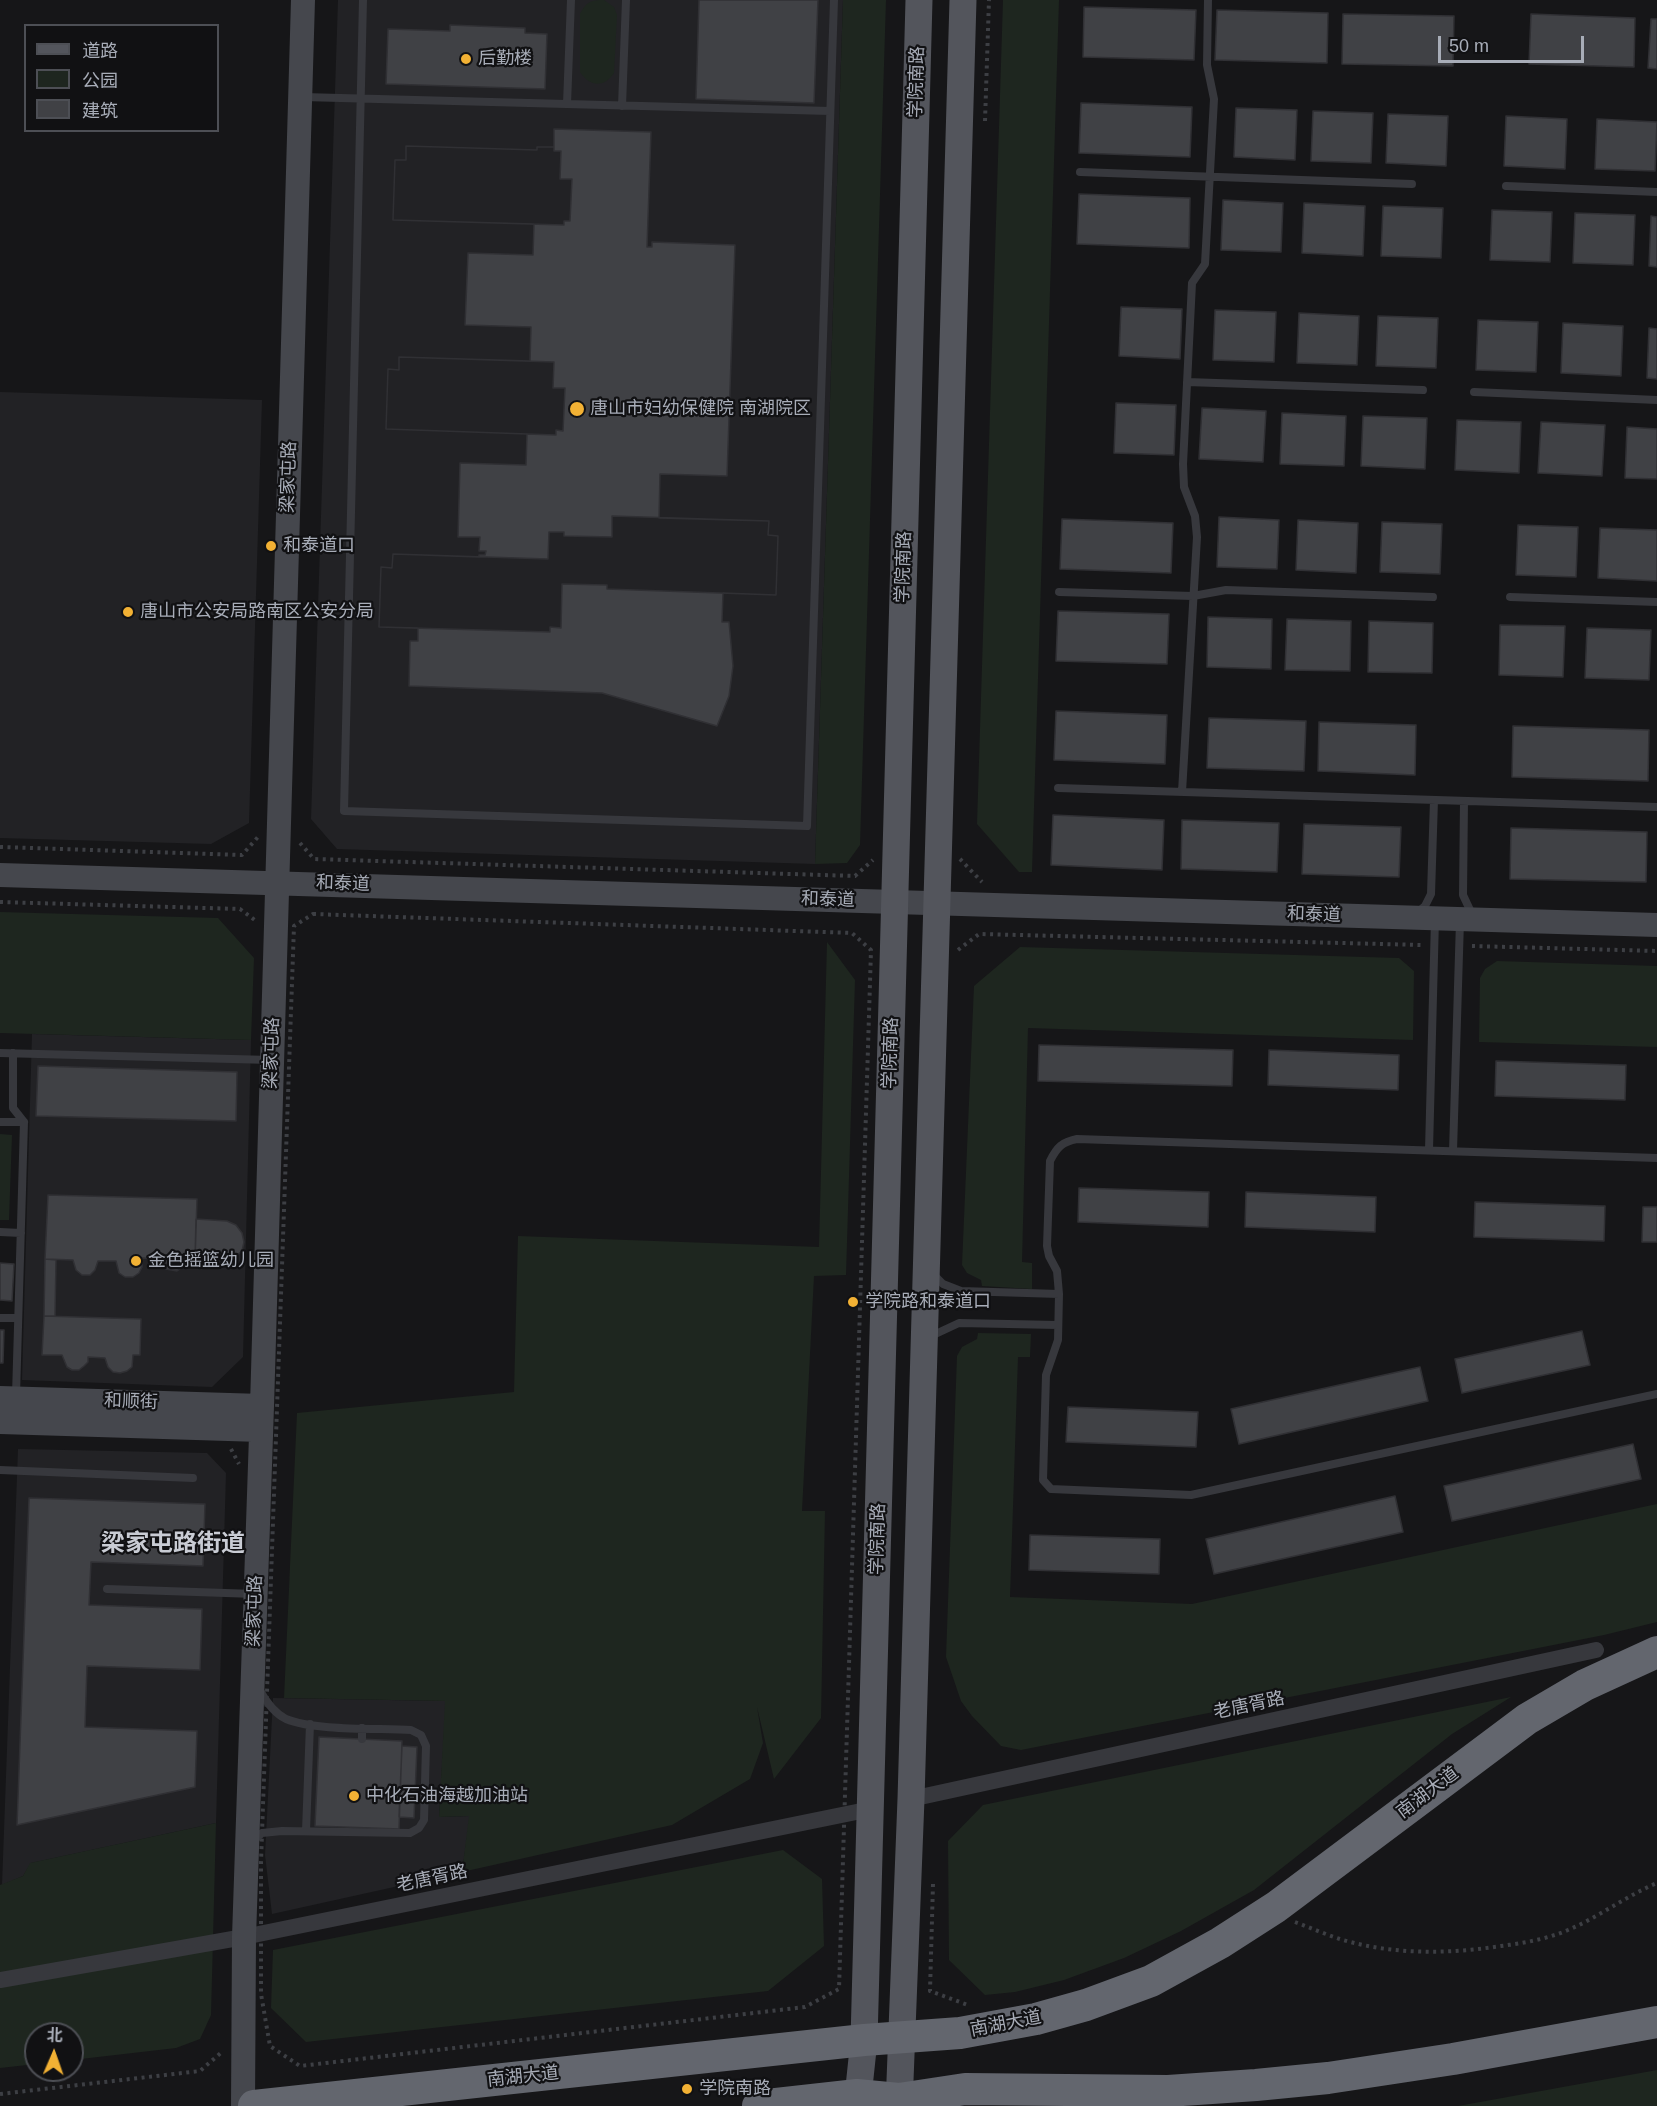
<!DOCTYPE html>
<meta charset="utf-8">
<style>
body{margin:0}
#map{position:relative;width:1657px;height:2106px;overflow:hidden;background:#161618;font-family:Arial,"Noto Sans SC",sans-serif}
canvas{display:block}
.legend{position:absolute;left:24px;top:24px;width:195px;height:108px;box-sizing:border-box;background:#111113;border:2px solid #4d4f55;margin:0;padding:8px 10px;list-style:none;font-size:18px;color:#a8adb8}
.legend li{display:flex;align-items:center;gap:12px;height:30px}
.legend b{width:30px;border:2px solid #4d4f55}
.north{position:absolute;left:24px;top:2022px;width:60px;height:60px;box-sizing:border-box;background:#111113;border:2px solid #4d4f55;border-radius:50%;rotate:2deg;font-size:16px;font-weight:700;line-height:24px;text-align:center;color:#a8adb8}
.north::after{content:'';display:block;margin:auto;width:21px;height:27px;background:#f2b134;clip-path:polygon(50% 0,100% 100%,50% 72%,0 100%)}
.scale{position:absolute;left:1438px;top:36px;width:146px;height:27px;box-sizing:border-box;border:3px solid #a8adb8;border-top:0;padding-left:8px;font-size:18px;line-height:21px;white-space:nowrap;color:#a8adb8;-webkit-text-stroke:4px #111113;paint-order:stroke}
</style>
<div id="map">
<canvas width="1657" height="2106"></canvas>
<ul class="legend">
<li><b style="height:8px;background:#53555c"></b>道路</li>
<li><b style="height:16px;background:#1e261f"></b>公园</li>
<li><b style="height:16px;background:#404145"></b>建筑</li>
</ul>
<div class="north">北</div>
<div class="scale">50 m</div>
</div>
<script>
const context = document.querySelector('canvas').getContext('2d');
context.lineJoin = 'round';
function fillPath(path, color) { context.fillStyle = color; context.fill(path, 'evenodd'); }
function stroke(path, color, width, dash) { context.strokeStyle = color; context.lineWidth = width; context.lineCap = dash ? 'butt' : 'round'; context.setLineDash(dash || []); context.stroke(path); }
function label(font, color, halo, rows, align = 'center') {
  context.font = font + ' Arial,"Noto Sans SC",sans-serif'; context.lineWidth = 4.5; context.setLineDash([]); context.textBaseline = 'middle'; context.strokeStyle = halo; context.fillStyle = color; for (const [text, x, y, turn = 0] of rows) {
    context.save(); context.translate(x, y); context.rotate((+turn || 0) * Math.PI / 180); context.textAlign = isNaN(turn) ? turn : align; if (halo) context.strokeText(text, 0, 0); context.fillText(text, 0, 0); context.restore();
  }
}
const built = new Path2D(`
 M338 0H843L815 864 337 849 311 819Z
 M0 392 262 400 249 823 211 844 0 838Z
 M32 1034 251 1040 243 1357 212 1387 22 1380Z
 M18 1449 207 1453 226 1473 216 1823 31 1863 23 1876 2 1885Z
 M273 1698 446 1701 439 1817 470 1816 462 1872 272 1914 265 1855Z`);
const green = new Path2D(`
 M604 0 614 7 617 15 614 73C604 88 590 87 580 72V14C586 2 591 0 604 0Z
 M843 0H886L860 845 847 863 815 864Z
 M1003 0H1059L1032 872H1019L977 824Z
 M0 912 218 918 254 958 251 1040 0 1033Z
 M827 942 855 980 846 1275 814 1276 802 1511H825L821 1718 774 1779 757 1707 763 1743 750 1779 672 1825 462 1872 469 1816 439 1817 445 1701 284 1698 297 1413 514 1392 518 1236 819 1247Z
 M1020 947 1399 958 1414 971 1413 1040 1028 1028 1022 1262 1032 1263V1289L982 1286 981 1280 967 1273 962 1265 974 986Z
 M1497 961 1657 966V1047L1479 1042 1480 978 1485 969Z
 M0 1134 12 1135 9 1220H0Z
 M978 1333 1031 1334 1030 1357H1018L1010 1597 1192 1604 1657 1504V1622L1604 1635 1021 1750 1001 1746 972 1716 961 1701 946 1657 957 1356 962 1347 977 1339Z
 M1511 1697 1452 1734 1254 1890 1181 1931 1124 1958 1064 1980 1015 1992 985 1995 949 1960 948 1841 983 1805Z
 M216 1823 211 2015 200 2039 176 2048 72 2060V2034H36V2064L0 2068V1885L23 1876 30 1863Z
 M783 1850 822 1879 824 1946 768 1991 306 2042 271 2008 273 1950Z
 M1657 2070V2106H1458Z`);
const building = new Path2D(`
 M699 0H818L814 103 696 99Z
 M1084 7 1196 10 1194 60 1083 57Z
 M1217 10 1328 13 1327 63 1215 60Z
 M1343 14 1454 16 1453 66 1342 64Z
 M1531 14 1635 18 1634 67 1529 64Z
 M1651 19H1657V69L1648 68Z
 M450 25 525 28V33L547 34 545 89 386 84 388 29 450 31Z
 M1081 103 1192 107 1190 157 1079 153Z
 M1236 108 1297 110 1295 160 1234 157Z
 M1313 111 1373 113 1371 163 1311 161Z
 M1388 114 1448 116 1446 166 1386 163Z
 M1506 116 1567 119 1565 169 1504 166Z
 M1597 119 1657 122 1655 171 1595 169Z
 M554 129 651 132 647 247H652V242L735 245 727 476 660 474 659 518 769 521 768 535 778 536 776 595 723 593 722 622H729L733 666 729 696 717 726 602 693 409 686 410 641H418V628L379 627 381 567 392 568 393 554 479 557V555H485L486 551H479L480 537H458L460 463 526 465 527 434 386 429 388 369 399 370V357L530 361 531 327 465 325 468 253 533 255 534 224 393 220 395 160H406V146L537 150V147H554Z
 M406 146 537 150V147H554V151H561L560 179H572L570 221H564V225L393 220 395 160H406Z
 M1079 194 1190 198 1189 248 1077 244Z
 M1223 200 1283 203 1281 252 1221 250Z
 M1304 203 1365 206 1363 256 1302 253Z
 M1383 206 1443 208 1441 258 1381 256Z
 M1492 210 1552 212 1550 262 1490 260Z
 M1575 213 1635 215 1633 265 1573 263Z
 M1651 216 1657 217V267L1649 266Z
 M1121 307 1182 309 1180 359 1119 356Z
 M1215 310 1276 312 1274 362 1213 360Z
 M1299 313 1359 316 1357 365 1297 363Z
 M1378 316 1438 318 1436 368 1376 366Z
 M1478 320 1538 322 1536 372 1476 370Z
 M1563 323 1623 326 1621 376 1561 373Z
 M1649 328 1657 329V379L1647 378Z
 M399 357 554 362 553 388H565L563 431 556 430V435L386 429 388 369 399 370Z
 M1116 403 1176 405 1174 455 1114 453Z
 M1202 408 1266 411 1263 462 1199 459Z
 M1282 413 1346 416 1344 466 1280 464Z
 M1363 416 1427 418 1425 469 1361 466Z
 M1457 420 1521 422 1519 473 1455 470Z
 M1541 422 1605 425 1602 476 1538 473Z
 M1627 427 1657 429V479L1625 478Z
 M612 516 769 521 768 535 778 536 776 595 607 589V585L562 584 561 628 550 627V632L379 627 381 567 392 568 393 554 548 559 549 532H564V536L612 537Z
 M1219 517 1279 520 1277 569 1217 567Z
 M1062 519 1173 523 1171 573 1060 569Z
 M1298 520 1358 523 1356 573 1296 570Z
 M1382 522 1442 524 1440 574 1380 572Z
 M1518 525 1578 527 1576 577 1516 575Z
 M1600 528 1657 530V581L1598 578Z
 M1058 611 1169 614 1167 664 1056 661Z
 M1208 617 1272 619 1271 669 1207 667Z
 M1287 619 1351 621 1350 671 1285 670Z
 M1369 621 1433 623 1432 673 1368 672Z
 M1500 625 1565 626 1563 677 1499 675Z
 M1587 628 1651 630 1649 680 1585 678Z
 M1056 711 1167 715 1165 764 1054 760Z
 M1209 718 1306 721 1304 771 1207 768Z
 M1319 722 1416 725 1415 775 1318 771Z
 M1513 726 1649 730 1648 781 1512 777Z
 M1053 815 1164 820 1162 870 1051 865Z
 M1182 820 1279 823 1277 872 1181 869Z
 M1304 824 1401 827 1399 877 1302 874Z
 M1511 828 1647 832 1646 882 1510 879Z
 M1039 1045 1233 1050 1232 1086 1038 1081Z
 M1269 1050 1399 1055 1398 1090 1268 1085Z
 M1496 1061 1626 1065 1625 1100 1495 1096Z
 M38 1066 237 1072 236 1121 36 1116Z
 M1079 1188 1209 1192 1208 1227 1078 1222Z
 M1246 1192 1376 1197 1375 1232 1245 1227Z
 M48 1195 197 1199 195 1260 185 1259 183 1267 177 1271 166 1269 162 1259 142 1258V1267L139 1273 133 1277H125L119 1273 116 1261H98L95 1270 90 1275H82L76 1270 73 1260 45 1259Z
 M1475 1202 1605 1206 1604 1241 1474 1237Z
 M1643 1207H1657V1242H1642Z
 M196 1219 227 1221 236 1225 242 1233 244 1242 242 1251 235 1257 225 1260H195Z
 M45 1259 56 1260 55 1316H44Z
 M0 1263 14 1264 12 1301 0 1300Z
 M44 1316 141 1319 140 1355H133L132 1367 127 1371 120 1373 113 1372 108 1367 105 1358 88 1357V1362L84 1366 79 1370H72L67 1367 62 1355H42Z
 M0 1330H4L3 1363H0Z
 M1582 1331 1590 1365 1462 1393 1455 1359Z
 M1420 1367 1428 1401 1239 1444 1231 1409Z
 M1068 1407 1198 1412 1196 1447 1066 1442Z
 M1633 1444 1641 1479 1452 1521 1444 1486Z
 M1395 1496 1403 1532 1214 1574 1206 1539Z
 M29 1498 205 1504 203 1566 91 1562 89 1605 202 1609 200 1670 87 1666 85 1727 197 1731 195 1787 17 1825Z
 M1030 1535 1160 1539 1159 1574 1029 1570Z
 M319 1737 402 1741 399 1829 315 1826Z
 M402 1746 417 1747 414 1818 399 1817Z`);
const path = new Path2D(`
 M985 121 989 0
 M300 843 314 859 855 876 873 860
 M0 847 242 855 258 837
 M960 859 982 882
 M0 902 240 909 256 921
 M313 914 852 933 871 950 839 1989 805 2007 300 2066 270 2046 261 1994V1862L294 926Z
 M1472 946 1657 951
 M958 950 979 934 1422 945
 M231 1449 239 1464
 M933 1884 930 1991 968 2005
 M1295 1922C1311 1928 1327 1935 1343 1940 1395 1955 1448 1954 1501 1946 1524 1943 1547 1939 1568 1930 1599 1917 1626 1896 1657 1883
 M0 2094 200 2071 223 2051`);
const lane = new Path2D(`
 M363 0 344 811 807 826 834 0
 M303 97 830 111
 M567 104 571 0
 M622 106 626 0
 M1080 172 1412 184
 M1506 186 1657 192
 M1187 382 1423 390
 M1474 392 1657 400
 M1059 592 1193 596 1226 590 1433 597
 M1510 597 1657 602
 M1058 788 1657 807
 M1182 792 1197 537 1195 516 1184 487 1183 464 1192 283 1205 264 1214 99 1207 65 1208 0
 M1464 801 1463 895 1470 910 1474 915
 M1418 912 1425 906 1431 894 1434 800
 M0 1053 271 1060
 M13 1053V1108L24 1122
 M0 1122H24L16 1395
 M1429 1150 1435 919
 M1453 1151 1460 921
 M1657 1158 1077 1139C1062 1142 1057 1147 1050 1161L1047 1246 1049 1256 1057 1271 1059 1294 1058 1340 1046 1375 1043 1480 1051 1489 1191 1495 1657 1394
 M0 1232 21 1233
 M933 1274 943 1284 961 1291 1059 1294
 M0 1318H18
 M929 1337 959 1323 1058 1325
 M0 1470 193 1478
 M107 1589 255 1594
 M362 1739V1728
 M306 1831 310 1724
 M252 1842 262 1833 282 1831 410 1833 419 1828 424 1820 426 1746 421 1735 411 1730C378 1728 315 1731 286 1719 274 1713 265 1700 259 1689`);
const street = new Path2D(`
 M911 1799 1596 1650
 M0 1980 244 1937 871 1809`);
const secondary = new Path2D(`
 M0 875 1657 925
 M0 1398 262 1406
 M0 1422 261 1430
 M243 2106 244 1937 262 1406 303 0`);
const primary = new Path2D(`
 M857 2106 864 2040 919 0
 M899 2106 911 1799 963 0`);
const highway = new Path2D(`
 M254 2106 864 2040 960 2033 1036 2019 1086 2005 1151 1981 1220 1943 1276 1907 1527 1719 1585 1685 1657 1652
 M758 2106 857 2095 899 2099 965 2089 1168 2091 1256 2085 1328 2078 1453 2059 1657 2022`);
const markers = [
 [466,59,6,"#f2b134"],
 [577,409,8,"#f2b134"],
 [271,546,6,"#f2b134"],
 [128,612,6,"#f2b134"],
 [136,1261,6,"#f2b134"],
 [853,1302,6,"#f2b134"],
 [354,1796,6,"#f2b134"],
 [687,2089,6,"#f2b134"]
];
const poiNames = [
 ["后勤楼",478,59],
 ["唐山市妇幼保健院 南湖院区",590,409],
 ["和泰道口",283,546],
 ["唐山市公安局路南区公安分局",140,612],
 ["金色摇篮幼儿园",148,1261],
 ["学院路和泰道口",865,1302],
 ["中化石油海越加油站",366,1796],
 ["学院南路",699,2089]
];
const streetNames = [
 ["学院南路",917,82,-88],
 ["梁家屯路",289,477,-88],
 ["学院南路",904,567,-88],
 ["和泰道",343,884,2],
 ["和泰道",828,900,2],
 ["和泰道",1314,915,2],
 ["梁家屯路",272,1053,-88],
 ["学院南路",891,1053,-88],
 ["和顺街",131,1402,2],
 ["学院南路",878,1539,-88],
 ["梁家屯路",255,1611,-88],
 ["老唐胥路",1249,1706,-12],
 ["南湖大道",1428,1793,-37],
 ["老唐胥路",432,1879,-12],
 ["南湖大道",1006,2024,-11],
 ["南湖大道",523,2077,-6]
];
const districtNames = [
 ["梁家屯路街道",173,1544]
];
fillPath(built, '#222225');
fillPath(green, '#1e261f');
fillPath(building, '#404145');
stroke(building, '#303034', 1.5);
stroke(path, '#3d3f44', 4, [3, 4.5]);
stroke(lane, '#37383d', 8);
stroke(street, '#37383d', 16);
stroke(secondary, '#45474d', 24);
stroke(primary, '#53555c', 27);
stroke(highway, '#63666e', 32);
for (const [x, y, r, color] of markers) { const dot = new Path2D(); dot.arc(x, y, r, 0, 2 * Math.PI); context.fillStyle = color; context.fill(dot); stroke(dot, '#111113', 2); }
label('18px', '#a8adb8', '#111113', poiNames, 'left');
label('18px', '#a8adb8', '#111113', streetNames);
label('bold 24px', '#c9ccd4', '#111113', districtNames);
</script>
